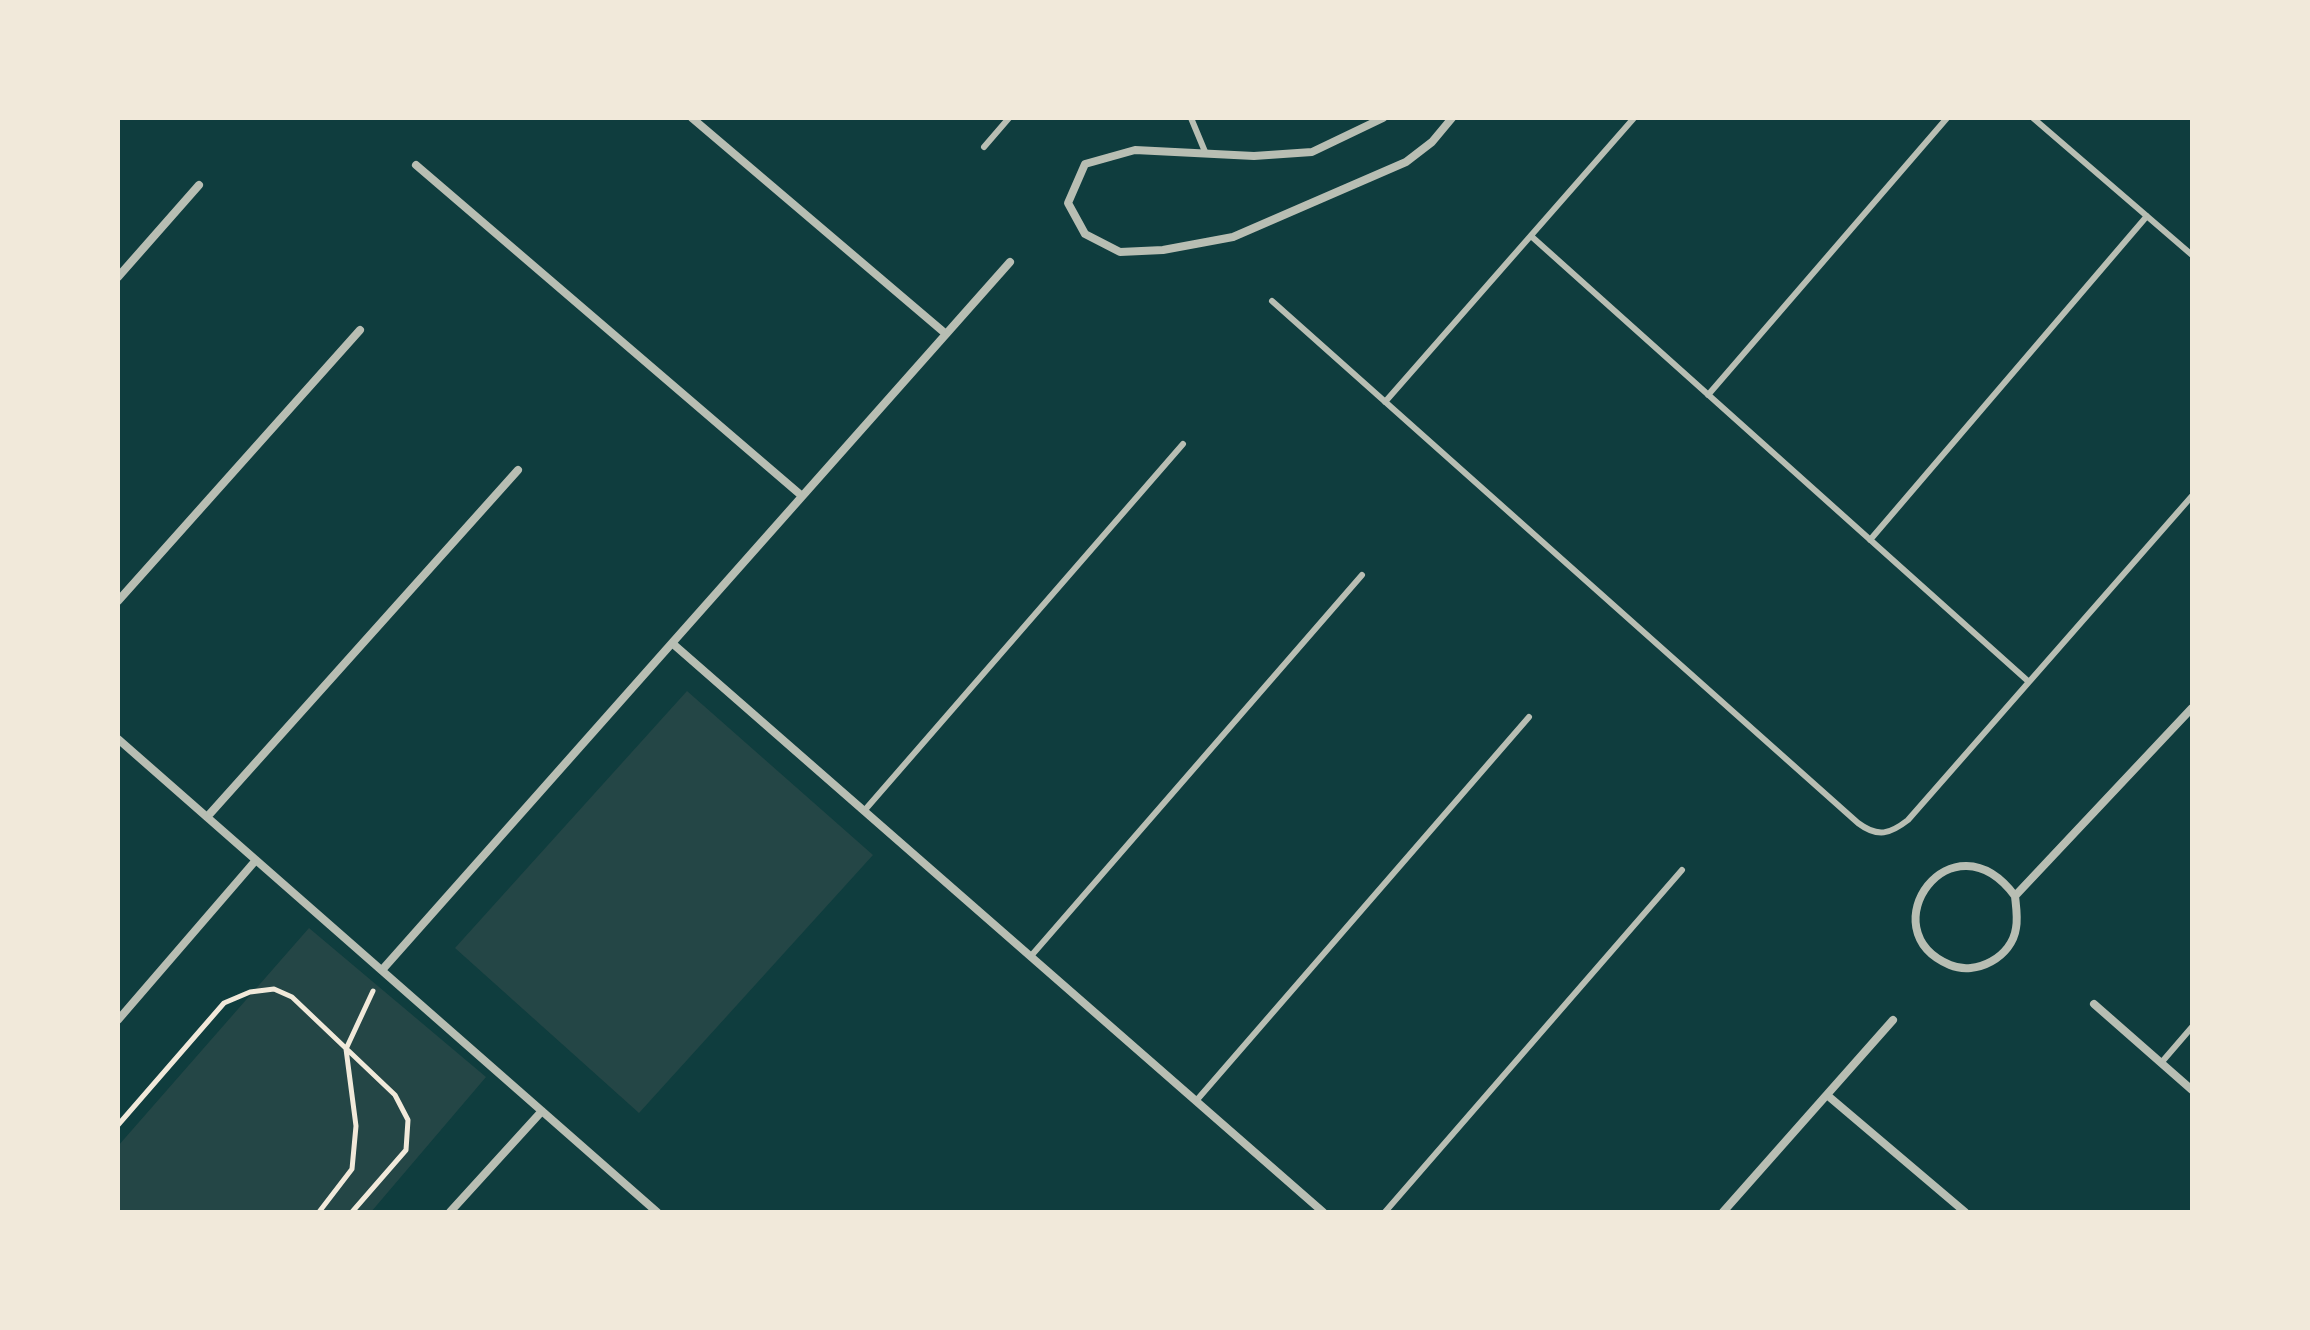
<!DOCTYPE html>
<style>
body{margin:0}
#map{position:relative;width:2310px;height:1330px;overflow:hidden;background:#0f3d3e;font-family:"Public Sans",sans-serif}
canvas{display:block}
.frame{position:absolute;inset:0;border:120px solid #f1e9da;pointer-events:none}
</style>
<div id="map">
<canvas width="2310" height="1330"></canvas>
<div class="frame"></div>
</div>
<script>
const context = document.querySelector('canvas').getContext('2d');
context.lineJoin = 'round';
function fillPath(path, color) { context.fillStyle = color; context.fill(path, 'evenodd'); }
function stroke(path, color, width, dash) { context.strokeStyle = color; context.lineWidth = width; context.lineCap = dash ? 'butt' : 'round'; context.setLineDash(dash || []); context.stroke(path); }
const green = new Path2D(`
 M687 691 873 855 639 1113 455 948Z
 M309 928 486 1077 371 1212H118V1146Z`);
const path = new Path2D(`
 M118 1125 224 1003 250 992 274 989 292 997 395 1095 408 1120 406 1150 352 1212
 M319 1212 352 1169 356 1126 346 1049 373 991`);
const service = new Path2D(`
 M1191 118 1206 154
 M2033 118 2192 255
 M984 147 1009 118
 M1531 236 2029 682
 M1272 301 1858 823C1878 838 1890 834 1908 820L2192 496
 M1708 395 1947 118
 M1385 402 1634 118
 M1870 540 2147 216
 M864 811 1183 444
 M1031 956 1362 575
 M2161 1063 2192 1027
 M1196 1101 1529 717
 M1385 1212 1682 870`);
const minor = new Path2D(`
 M692 118 946 334
 M1383 118 1312 152 1254 156 1135 150 1085 164 1068 203 1085 234 1120 252 1163 250 1233 237 1406 162 1432 142 1452 118
 M416 165 802 496
 M118 277 199 185
 M118 601 360 330
 M672 643 1323 1212
 M118 739 657 1212
 M207 817 518 470
 M2015 896C1952 811 1867 930 1950 965 1976 976 2012 957 2016 928 2018 918 2016 906 2015 896L2192 708
 M382 970 1010 262
 M2094 1004 2192 1090
 M118 1020 256 860
 M1827 1095 1965 1212
 M450 1212 542 1111
 M1723 1212 1893 1020`);
fillPath(green, '#244646');
stroke(path, '#f1e9da', 5);
stroke(service, '#b8beb3', 6);
stroke(minor, '#b8beb3', 8);
</script>
